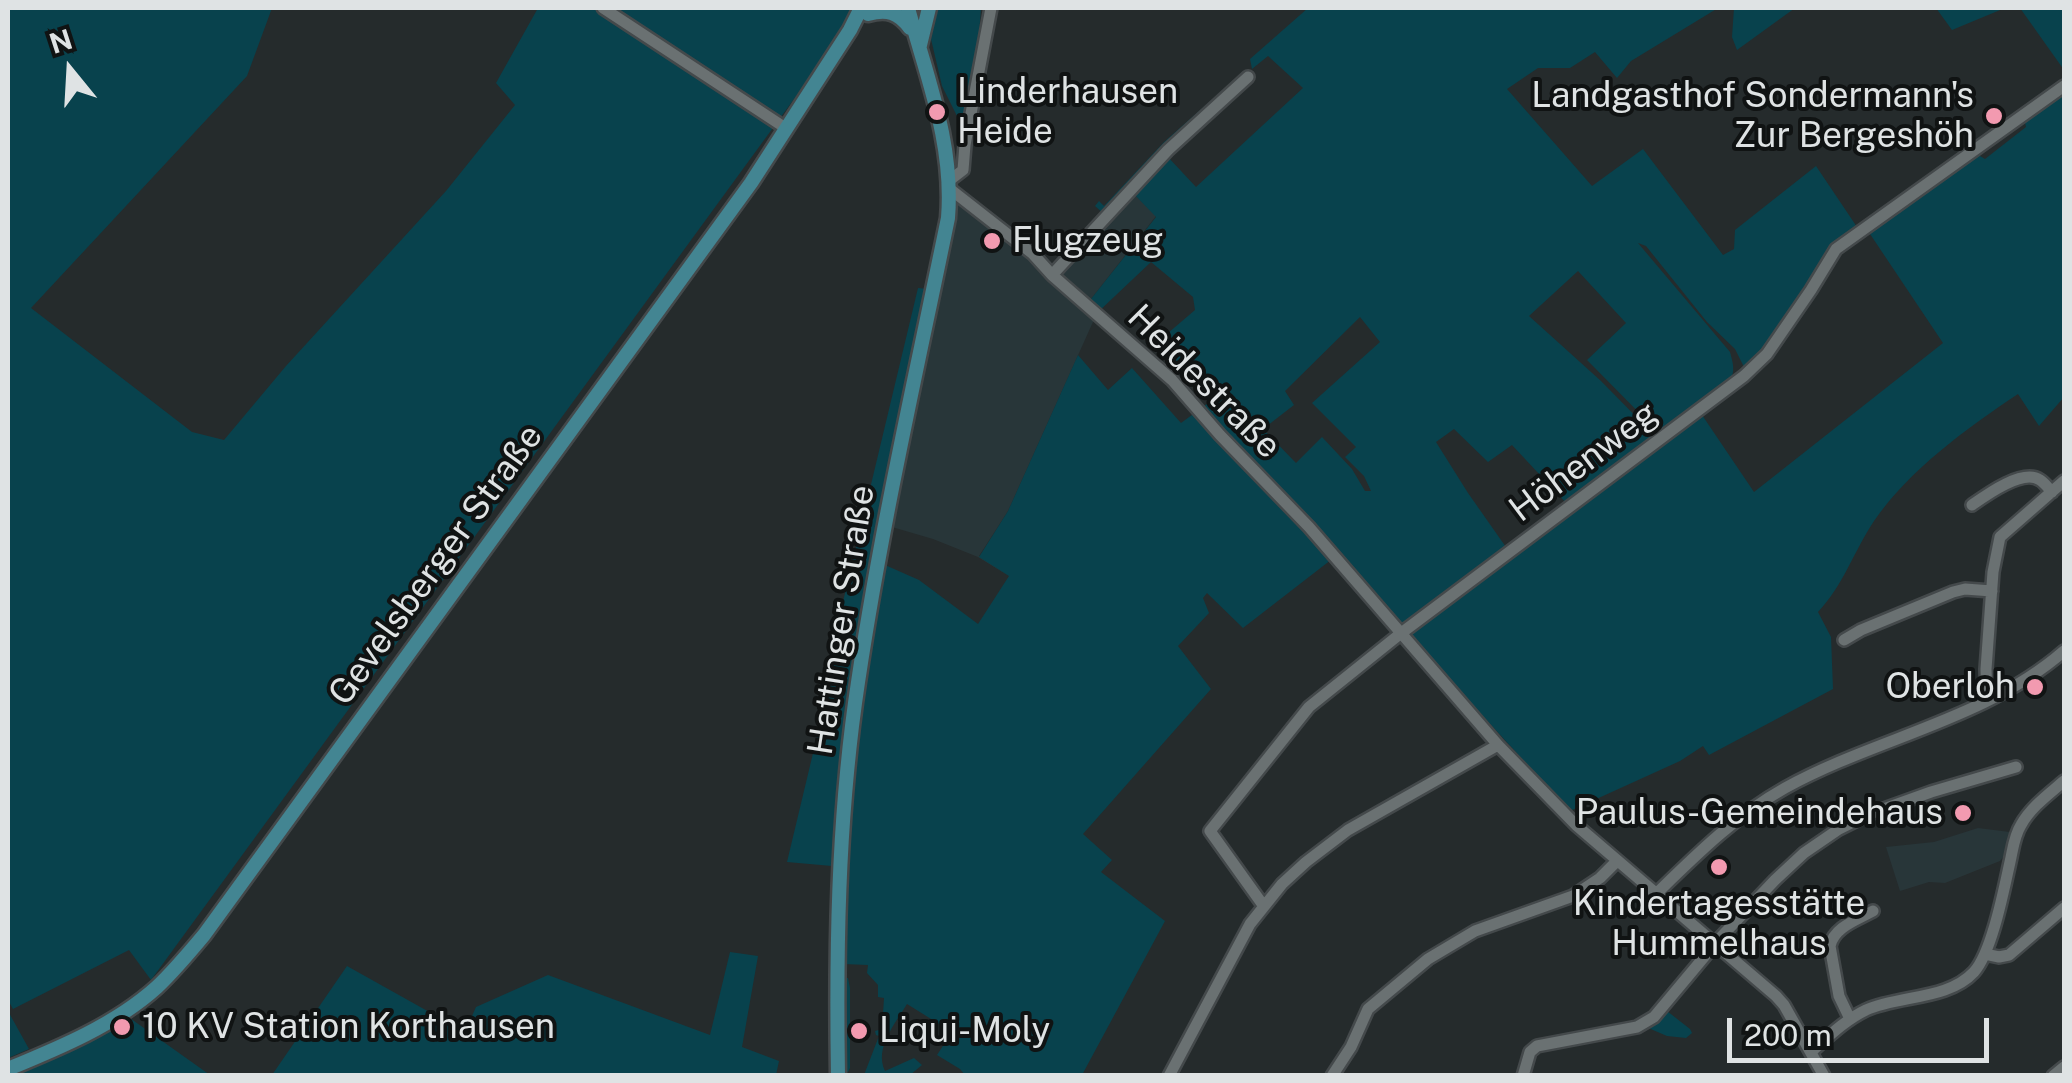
<!DOCTYPE html>
<meta charset="utf-8">
<style>
body{margin:0}
#map{position:relative;width:2072px;height:1083px;overflow:hidden;background:#252b2c;font-family:"Public Sans",sans-serif}
canvas{display:block}
.frame{position:absolute;inset:0;border:10px solid #dfe3e4;pointer-events:none}
.north{position:absolute;left:20px;top:20px;width:100px;height:100px;-webkit-text-stroke:8px #101313;paint-order:stroke;rotate:342deg;font-size:28px;font-weight:700;line-height:40px;text-align:center;color:#dfe3e4}
.north::after{content:'';display:block;margin:auto;width:35px;height:45px;background:#dfe3e4;clip-path:polygon(50% 0,100% 100%,50% 72%,0 100%)}
.scale{position:absolute;left:1727px;top:1018px;width:262px;height:45px;box-sizing:border-box;border:5px solid #dfe3e4;border-top:0;padding-left:12px;font-size:30px;line-height:35px;white-space:nowrap;color:#dfe3e4;-webkit-text-stroke:8px #101313;paint-order:stroke}
</style>
<div id="map">
<canvas width="2072" height="1083"></canvas>
<div class="frame"></div>
<div class="north">N</div>
<div class="scale">200 m</div>
</div>
<script>
const context = document.querySelector('canvas').getContext('2d');
context.lineJoin = 'round';
function fillPath(path, color) { context.fillStyle = color; context.fill(path, 'evenodd'); }
function stroke(path, color, width, dash) { context.strokeStyle = color; context.lineWidth = width; context.lineCap = dash ? 'butt' : 'round'; context.setLineDash(dash || []); context.stroke(path); }
function label(font, color, halo, rows, align = 'center') {
  context.font = font + ' "Public Sans",sans-serif'; context.lineWidth = 8; context.setLineDash([]); context.textBaseline = 'middle'; context.strokeStyle = halo; context.fillStyle = color; for (const [text, x, y, turn = 0] of rows) {
    context.save(); context.translate(x, y); context.rotate((+turn || 0) * Math.PI / 180); context.textAlign = isNaN(turn) ? turn : align; if (halo) context.strokeText(text, 0, 0); context.fillText(text, 0, 0); context.restore();
  }
}
const built = new Path2D(`
 M1131 191 1156 216 1087 304 1097 313 1008 511 979 556 1009 576 978 557 933 539 892 527 954 200 958 194 1052 275Z
 M1978 828 2010 832 2004 856 2000 861 1945 883 1929 882 1900 891 1886 847 1934 842Z`);
const green = new Path2D(`
 M8 8H272L247 76 31 308 192 432 224 440 286 366 446 191 515 105 496 83 538 8H855L821 62 151 980 129 950 13 1009 8 1000Z
 M938 8H981L979 35 962 126 942 86 931 39Z
 M1308 8H1718L1631 61 1617 78 1595 52 1570 68H1538L1507 89 1592 186 1643 149 1723 255 1734 249 1735 230 1816 166 1857 227 1834 242 1780 327 1747 373 1735 349 1707 322 1646 246 1638 243 1730 352C1732 360 1735 368 1732 376 1725 394 1677 423 1661 435L1587 360 1626 323 1578 271 1529 316 1601 381 1660 441 1700 412 1754 492 1943 343 1868 231 1975 153 1985 159 2026 127 2024 118 2064 89V397L2039 426 2018 394C1966 429 1910 469 1874 521 1854 551 1843 586 1818 612L1831 637 1833 689 1709 755 1703 746 1680 761 1570 811 1336 556 1243 628 1207 593 1203 598 1209 613 1178 646 1211 689 1083 834 1112 860 1101 872 1165 921 1082 1075H965L960 1069 937 1055 952 1032 907 1004C895 1024 874 1048 885 1071L914 1058 922 1065 910 1075H864L879 1036 876 1035 875 1031 882 1029 884 998 878 997V985L867 973 868 965 843 964C843 829 861 697 885 565L919 580 978 624 1009 576 979 557 1008 511 1078 355 1108 390 1132 368 1181 423 1211 401 1154 345 1195 310 1193 297 1151 262 1097 313 1087 304 1156 217 1131 191 1167 156 1196 187 1303 88 1268 56 1252 69 1250 59ZM1360 317 1380 342 1312 403 1356 447 1345 457 1364 476 1371 491H1365L1352 469 1322 437 1296 463 1263 429 1294 405 1285 391ZM1454 429 1488 462 1512 445 1568 505 1508 550 1468 493 1436 442Z
 M1734 8H1795L1737 50 1732 37Z
 M1936 8H2005L1952 30Z
 M2020 8H2064V70Z
 M1240 75 1243 78 1105 215 1095 206 1099 201 1104 206 1164 142Z
 M918 288 927 289 848 697 832 866 787 862 825 703 835 635Z
 M730 952 758 956 742 1047 779 1061 776 1075H272L347 966 465 1032 476 1007 548 975 710 1035Z
 M844 978H848L850 988V1068L848 1072H846Z
 M8 1011 29 1049 8 1058Z
 M1667 1011 1690 1029 1692 1033 1686 1038 1667 1036 1646 1027 1658 1021Z
 M127 1016 210 1075 8 1076Z`);
const minor = new Path2D(`
 M603 8 787 129
 M950 180 963 170 965 145 991 8
 M950 189 1033 254 1052 275 1172 380 1220 435 1309 527 1498 745 1576 825 1776 996 1784 1005 1824 1076
 M1052 275 1168 150 1248 77
 M1972 505C1986 495 2023 468 2040 480 2045 483 2048 488 2052 492
 M1844 640 1861 630 1953 592 1965 589 1992 591
 M1987 700 1986 669 1993 572 2000 537 2064 481
 M1656 894C1696 855 1735 816 1785 788 1875 738 1985 720 2064 651
 M1263 905 1210 831 1309 707 1400 634 1744 376 1767 354 1811 290 1836 249 2064 86
 M1985 954 1999 957 2009 955 2064 908
 M1850 1019 1839 996 1830 946C1834 927 1857 920 1873 911
 M1811 1052C1828 1037 1845 1020 1866 1010 1900 995 1948 1000 1974 972 1992 952 2004 889 2010 862 2013 849 2014 836 2021 825 2031 807 2049 794 2064 781
 M1169 1076 1250 924 1282 884 1306 862 1348 830 1498 745
 M1332 1076 1351 1047 1368 1009 1428 959 1475 931 1573 896 1600 878 1616 862
 M1523 1076 1530 1052 1537 1046 1637 1027 1654 1017 1720 938 1775 880 1804 853 1839 829 1867 815 1931 792 2016 767
 M2053 1076 2064 1067`);
const major = new Path2D(`
 M868 14C887 9 898 12 910 28
 M920 45 929 8
 M8 1069C59 1048 115 1025 157 987 174 971 189 953 204 935L751 183 850 30 861 8
 M838 1076C836 951 838 827 855 703 878 540 915 379 948 218 954 144 927 78 908 8`);
const markers = [
 [937,112,10,"#f29ab0"],
 [1994,116,10,"#f29ab0"],
 [992,241,10,"#f29ab0"],
 [2035,687,10,"#f29ab0"],
 [1963,813,10,"#f29ab0"],
 [1719,867,10,"#f29ab0"],
 [122,1027,10,"#f29ab0"],
 [859,1031,10,"#f29ab0"]
];
const poiNames = [
 ["Linderhausen",957,92],
 ["Heide",957,132],
 ["Landgasthof Sondermann's",1974,96,"right"],
 ["Zur Bergeshöh",1974,136,"right"],
 ["Flugzeug",1012,241],
 ["Oberloh",2015,687,"right"],
 ["Paulus-Gemeindehaus",1943,813,"right"],
 ["Kindertagesstätte",1719,904,"center"],
 ["Hummelhaus",1719,944,"center"],
 ["10 KV Station Korthausen",142,1027],
 ["Liqui-Moly",879,1031]
];
const streetNames = [
 ["Heidestraße",1204,382,45],
 ["Höhenweg",1584,462,-37],
 ["Gevelsberger Straße",436,565,-54],
 ["Hattinger Straße",842,620,-81]
];
fillPath(built, '#283639');
fillPath(green, '#08424d');
stroke(minor, '#44494b', 16);
stroke(major, '#44494b', 19);
stroke(minor, '#6a7172', 11);
stroke(major, '#438592', 14);
for (const [x, y, r, color] of markers) { const dot = new Path2D(); dot.arc(x, y, r, 0, 2 * Math.PI); context.fillStyle = color; context.fill(dot); stroke(dot, '#101313', 4); }
label('35px', '#dfe3e4', '#101313', poiNames, 'left');
label('35px', '#dfe3e4', '#101313', streetNames);
</script>
